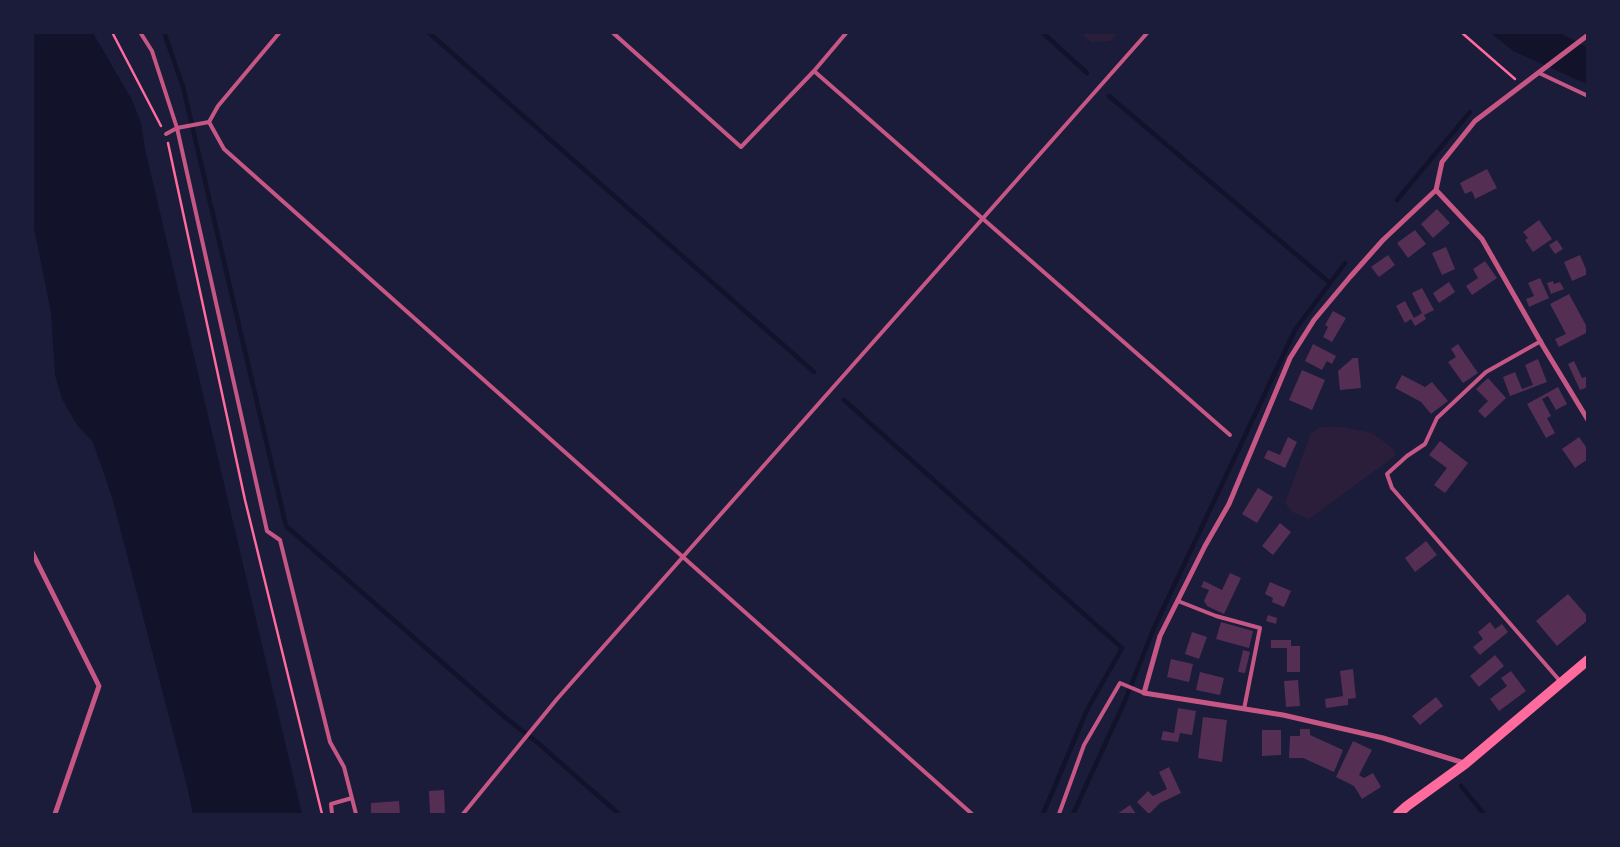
<!DOCTYPE html>
<style>
body{margin:0}
#map{position:relative;width:1620px;height:847px;overflow:hidden;background:#1b1b3a;font-family:Arial,sans-serif}
canvas{display:block}
.frame{position:absolute;inset:0;border:34px solid #1b1b3a;pointer-events:none}
</style>
<div id="map">
<canvas width="1620" height="847"></canvas>
<div class="frame"></div>
</div>
<script>
const context = document.querySelector('canvas').getContext('2d');
context.lineJoin = 'round';
function fillPath(path, color) { context.fillStyle = color; context.fill(path, 'evenodd'); }
function stroke(path, color, width, dash) { context.strokeStyle = color; context.lineWidth = width; context.lineCap = dash ? 'butt' : 'round'; context.setLineDash(dash || []); context.stroke(path); }
const green = new Path2D(`
 M1081 33H1118L1110 41 1091 42Z
 M1321 427H1343L1372 433 1394 449 1395 456 1309 519 1292 512 1285 503 1311 433Z`);
const water = new Path2D(`
 M32 33H93L132 100 141 123 145 149 302 814H193L187 786 112 497 93 442 77 425 62 399 55 375 51 313 33 223Z
 M1491 33H1560L1587 47V84L1513 51Z`);
const stream = new Path2D(`
 M164 32 183 87 286 526 507 719 538 743 619 814
 M428 32 814 372
 M1042 32 1087 73
 M1109 96 1330 283
 M1397 200 1470 112
 M844 400 1122 648 1087 710 1043 814
 M1461 786 1484 814
 M1073 814 1124 703 1154 628 1295 330 1345 263`);
const building = new Path2D(`
 M1487 169 1497 188 1475 199 1472 191 1465 194 1460 183Z
 M1437 209 1450 223 1433 238 1421 224Z
 M1539 220 1552 239 1533 252 1525 240 1528 238 1523 232Z
 M1415 230 1426 244 1408 258 1397 243Z
 M1557 240 1563 249 1555 254 1549 245Z
 M1446 247 1455 269 1442 275 1432 253Z
 M1388 255 1395 265 1379 277 1371 267Z
 M1580 255 1588 274 1572 281 1564 262Z
 M1485 261 1497 278 1472 295 1466 286 1478 278 1473 269Z
 M1540 278 1549 298 1529 307 1526 299 1534 296 1528 283Z
 M1553 281 1554 284 1560 282 1564 289 1551 294 1547 283Z
 M1449 282 1455 292 1439 303 1433 293Z
 M1422 288 1434 310 1424 315 1426 319 1415 326 1411 319 1405 323 1396 306 1405 301 1414 318 1422 313 1412 293Z
 M1569 294 1588 329V332L1559 347 1555 339 1566 334 1550 304Z
 M1333 311 1346 318 1332 342 1323 337 1328 327 1325 325Z
 M1313 344 1336 356 1332 364 1327 361 1322 370 1305 361Z
 M1458 344 1478 373 1463 383 1448 362 1456 357 1451 349Z
 M1353 358H1358L1361 388 1340 390 1338 371Z
 M1538 359 1547 382 1510 396 1503 377 1515 372 1522 389 1533 385 1525 365Z
 M1574 361 1582 378 1588 376V387L1580 390 1568 364Z
 M1302 370 1325 380 1312 410 1289 400Z
 M1402 375 1425 387 1432 382 1448 401 1431 414 1421 402 1395 388Z
 M1488 378 1506 398 1485 418 1478 411 1488 401 1476 389Z
 M1558 387 1567 404 1556 410 1548 396 1542 399 1551 416 1547 418 1555 433 1546 438 1527 404Z
 M1288 437 1297 442 1285 468 1264 458 1268 450 1280 455Z
 M1579 437 1588 450V459L1575 468 1562 449Z
 M1440 441 1468 463 1445 493 1434 485 1447 468 1429 455Z
 M1258 488 1273 497 1257 523 1242 514Z
 M1280 523 1291 532 1273 555 1262 546Z
 M1426 541 1437 555 1415 572 1405 558Z
 M1230 573 1241 578 1224 614 1207 606 1204 601 1209 590 1201 587 1204 581 1222 590Z
 M1270 582 1291 591 1284 607 1272 602 1273 598 1265 594Z
 M1568 594 1588 617V620L1557 646 1536 621Z
 M1268 615 1277 618 1276 624 1266 621Z
 M1221 622 1253 631 1249 648 1216 639Z
 M1490 622 1495 629 1502 624 1508 632 1480 655 1473 647 1483 639 1478 632Z
 M1192 632 1207 637 1199 659 1185 654Z
 M1271 640H1291V646H1300V672H1287V648H1271Z
 M1243 650 1250 652 1245 673 1238 672Z
 M1495 655 1504 666 1479 687 1470 676Z
 M1171 659 1193 664 1189 682 1167 677Z
 M1353 669 1356 698 1348 699V705L1326 708 1325 699 1343 696 1340 671Z
 M1511 671 1526 691 1499 711 1490 699 1507 686 1501 678Z
 M1200 672 1224 678 1220 695 1196 690Z
 M1298 680 1300 706 1286 707 1284 681Z
 M1436 697 1443 706 1420 725 1412 716Z
 M1178 708 1196 711 1192 735 1180 733 1178 742 1161 740 1163 731 1174 733Z
 M1203 717 1227 720 1222 762 1198 758Z
 M1300 729H1310V735L1343 750 1334 772 1303 758H1289L1290 736H1300Z
 M1262 730H1281V755L1262 756Z
 M1353 741 1372 750 1359 775 1364 778 1373 773 1381 787 1362 799 1354 786 1336 777Z
 M1169 767 1181 793 1160 803 1149 814 1137 802 1148 791 1153 796 1167 789 1159 772Z
 M444 790 445 814H422V813H430L429 791Z
 M399 801 400 814H371V803Z
 M1130 805 1136 814H1117Z`);
const path = new Path2D(`
 M112 32 161 126
 M1461 32 1515 79
 M168 143 245 500 322 814`);
const service = new Path2D(`
 M140 32 152 51 177 128 267 531 280 540 330 742 344 767 356 814
 M280 32 218 106 209 122 224 149 972 814
 M612 32 741 147 814 71 847 32
 M814 71 1230 435
 M1539 73 1588 96
 M166 134 177 128 209 122
 M1541 341 1486 372 1437 418 1425 444 1407 456 1387 474 1392 488 1560 681
 M1178 601 1216 616 1260 628 1244 709
 M332 814 331 804 352 798
 M463 814 557 699 1148 32
 M1059 814 1084 745 1120 683 1144 693`);
const minor = new Path2D(`
 M1436 190 1442 162 1475 121 1588 35
 M32 552 99 686 55 814
 M1464 763 1383 738 1283 715 1144 693 1160 636 1205 546 1229 504 1290 358 1314 320 1350 277 1383 240 1436 190 1482 239 1543 346 1588 420`);
const secondary = new Path2D(`
 M1398 814 1407 806 1465 764 1588 660`);
fillPath(green, '#2a1e3b');
fillPath(water, '#12122b');
stroke(stream, '#12122b', 4.5);
fillPath(building, '#542f53');
stroke(path, '#ff6b9d', 2.5);
stroke(service, '#c65784', 4);
stroke(minor, '#c65784', 5);
stroke(secondary, '#ff6b9d', 10);
</script>
